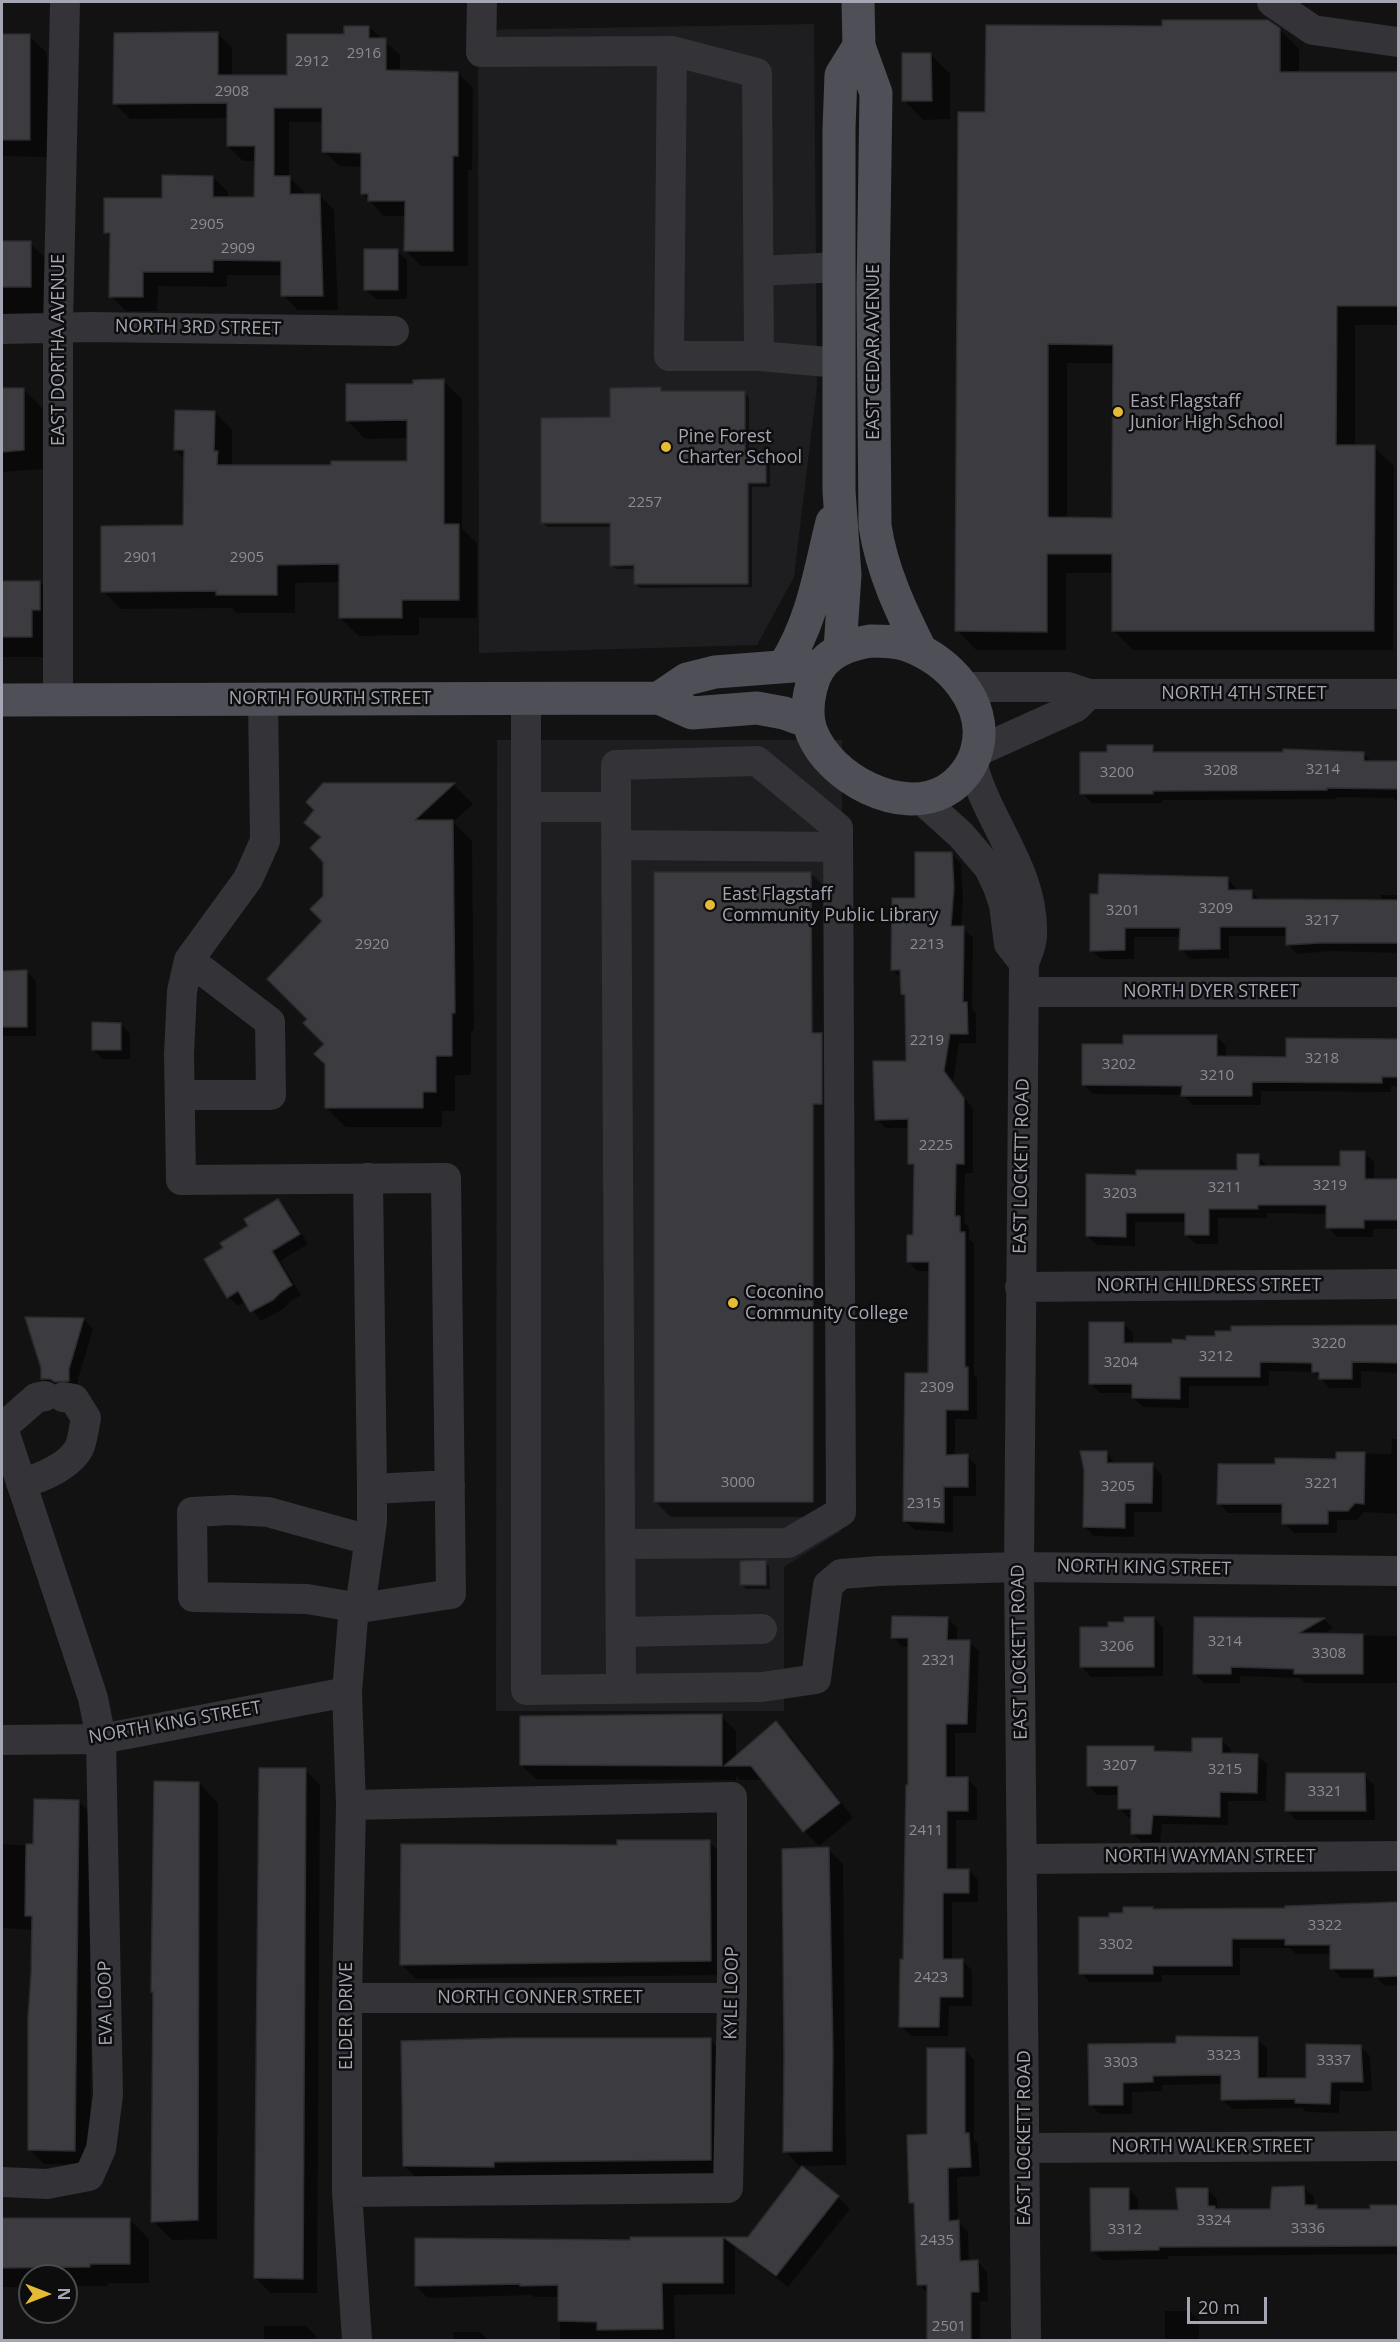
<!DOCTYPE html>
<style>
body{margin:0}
#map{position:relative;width:1400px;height:2342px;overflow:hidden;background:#121213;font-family:"Open Sans",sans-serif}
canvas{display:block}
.frame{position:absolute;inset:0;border:3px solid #a4a7b3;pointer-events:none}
.north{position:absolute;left:18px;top:2264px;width:60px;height:60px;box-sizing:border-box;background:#0d0d0e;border:2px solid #494b50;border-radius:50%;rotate:90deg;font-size:16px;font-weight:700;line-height:24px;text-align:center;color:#a4a7b3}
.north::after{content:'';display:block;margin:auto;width:21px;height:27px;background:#e7ba35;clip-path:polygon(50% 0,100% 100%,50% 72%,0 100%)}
.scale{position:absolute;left:1187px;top:2297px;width:80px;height:27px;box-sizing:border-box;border:3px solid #a4a7b3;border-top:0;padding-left:8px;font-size:18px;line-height:21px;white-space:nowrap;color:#a4a7b3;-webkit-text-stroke:4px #0d0d0e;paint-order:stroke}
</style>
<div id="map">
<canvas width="1400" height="2342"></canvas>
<div class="frame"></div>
<div class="north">N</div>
<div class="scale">20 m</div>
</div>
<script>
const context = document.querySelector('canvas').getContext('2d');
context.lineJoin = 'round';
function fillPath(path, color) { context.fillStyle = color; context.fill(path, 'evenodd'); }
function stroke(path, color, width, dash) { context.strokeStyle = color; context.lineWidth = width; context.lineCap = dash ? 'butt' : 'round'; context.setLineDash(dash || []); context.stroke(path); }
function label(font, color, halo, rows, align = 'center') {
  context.font = font + ' "Open Sans",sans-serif'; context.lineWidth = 5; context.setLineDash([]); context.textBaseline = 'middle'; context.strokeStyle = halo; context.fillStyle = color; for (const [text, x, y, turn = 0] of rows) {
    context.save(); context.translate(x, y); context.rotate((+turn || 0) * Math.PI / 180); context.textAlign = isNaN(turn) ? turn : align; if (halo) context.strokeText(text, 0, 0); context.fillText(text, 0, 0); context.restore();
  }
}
const built = new Path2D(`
 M814 24 817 386 794 577 757 645 479 653 478 30Z
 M497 740H842L841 1531 784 1567V1711H496Z`);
const shadow = new Path2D(`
 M369 27 400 55V71L458 73 473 88 472 170H468V266H421L406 251V216H384L362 193V167L339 166 324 151V122H289V177L304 192V196L319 195 334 210 338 310H298L283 295V275H227V287L158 286 157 311H126L111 296V238L105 232 164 199 213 177 228 192V199H255L256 161H243L228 146V118L130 119 115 104 217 33 232 48V76L288 77 345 35Z
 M1279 29 1299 49V73L1398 74V325H1355V447H1374L1394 466 1393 650H1133L1113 630V573H1066V650H976L957 630 987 113ZM1067 363H1115L1114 519H1067Z
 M2 35 29 36 47 53V157L2 156Z
 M930 54 950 74V119L923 120 904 100Z
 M2 243H30L58 271V315H2Z
 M397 251 407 260V299H376L366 290Z
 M443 381 462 399V529L477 543V618H419V635L359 636 340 618V582L295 583V613H236L232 608 121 609 103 591 184 526 186 460 175 450 214 412 232 430V467L332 466 408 463V438L365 439 347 420 414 385Z
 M2 389H23L43 409V469L2 472Z
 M660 389 663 392H744L749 397V456H766L770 460V487H752V587L640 588 635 583 636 569H616L612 565V527H547L543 523 612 419Z
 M2 582H40L61 603 52 657H2Z
 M1152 747 1159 753 1338 751 1363 753 1373 763H1398V802L1393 798 1336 797V799L1162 800V803H1092L1082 793 1109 754Z
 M324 785H454L473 804 453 822 472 841 474 1031H471V1075H455V1111H442V1127H346L326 1108V1044L309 1019 324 921 325 862 322 838 306 822 316 810Z
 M952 854 961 864 963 897 961 928 973 937 972 1008 976 1013V1043H959L953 1082 973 1109V1173H965L964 1222 969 1227V1239L974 1243V1375L977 1378V1419H955V1456H967L976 1465V1496H953V1532L915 1530 905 1521 930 1375 931 1271H918L908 1262 915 1236 916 1169 910 1163 909 1128H886L876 1119 907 1063V998L902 994V979L893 970 916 899Z
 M811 873 826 888 828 1517H671L656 1502Z
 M1100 876 1227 878 1236 888V892H1252L1260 901H1381V895H1398V953L1331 951 1297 954 1288 944V936H1229V958L1190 959 1181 949V937H1134V959H1101L1092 950 1100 896Z
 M26 971 36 981V1036H2V972Z
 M121 1024 130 1034V1059H103L93 1050Z
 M1216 1036 1226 1046V1058H1288V1040L1398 1039V1086H1391V1092L1261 1091V1105H1193L1183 1095 1093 1094 1084 1085 1124 1046Z
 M1364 1152 1374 1162V1181H1398V1229H1373V1237H1337L1328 1227V1214L1267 1213V1218H1218V1244H1196L1186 1235V1222H1135V1246L1097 1245 1087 1236 1138 1176 1238 1171 1258 1156 1268 1167 1342 1168Z
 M278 1200 287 1210 308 1244 280 1261 301 1295 291 1301 283 1309 261 1321 246 1301 238 1306 229 1297 250 1226Z
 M84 1319 93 1329 78 1379V1390L52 1388 42 1379Z
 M1124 1324 1133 1333V1344H1174L1216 1338 1232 1332V1328L1398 1327V1373L1361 1371V1388H1330L1314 1372 1269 1371V1386H1189V1408L1143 1407 1134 1398V1393H1100L1090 1383Z
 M1392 1439H1398V1514L1364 1512 1357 1520H1337V1533H1294L1284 1523V1513H1228L1219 1503 1276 1466 1338 1461V1453L1391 1454Z
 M1107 1453 1116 1465H1152L1162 1475V1512H1134V1537L1094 1536 1085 1527Z
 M765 1562 769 1566 770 1589H746L742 1585Z
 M948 1618 957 1628V1641L969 1642 979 1651 976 1733H955V1779H968L977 1789V1820H956V1870H969L978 1880V1902H952V1961H962L972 1970V2006H949L948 2036H911L901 2026 909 1787 910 1647H902L893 1637Z
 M1154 1618 1163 1628V1676L1091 1677 1082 1667 1110 1628Z
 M1195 1619H1324L1333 1628 1321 1635 1398 1636V1683H1305L1300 1678 1240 1676V1683H1204L1194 1673Z
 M721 1716 736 1731V1757L776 1723 791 1737 853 1818 819 1846 804 1831 764 1780H740L736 1776V1780L536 1779 521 1765Z
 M1221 1740 1231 1749V1755H1257L1267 1764 1266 1801H1228V1825L1162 1824 1160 1842H1142L1132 1833V1818H1129L1120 1809 1119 1795H1097L1088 1785 1154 1748 1159 1753H1193Z
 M305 1770 320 1785 317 2293H270L256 2278Z
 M1364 1775 1374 1785 1375 1820H1296L1287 1810Z
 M199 1783 218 1803 217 2239 172 2240 153 2221 154 1993 153 1992Z
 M78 1801 93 1816 90 2165 44 2164 30 2150 33 1930 3 1928 2 1939V1844L35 1846Z
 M709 1842 724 1856 725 1975 416 1979 402 1965 619 1846Z
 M828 1849 843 1864 846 2165 799 2166 785 2151Z
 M1153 1908 1155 1911 1398 1908V1985L1385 1986 1377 1978H1341L1332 1968V1954H1296L1290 1948H1240V1975H1162V1982H1090L1081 1973 1111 1918Z
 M1257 2039 1267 2048V2080H1307L1360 2046 1370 2056 1372 2091H1340L1339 2113 1306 2112 1302 2108 1232 2109 1222 2099V2084L1162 2085V2091L1132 2092V2114H1100L1090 2104 1178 2045Z
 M710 2040 725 2055V2174L419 2180 404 2166Z
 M965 2050 974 2060V2140L978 2144 980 2176 957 2177 958 2222 968 2232 969 2262H978L987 2272 988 2301H980V2340H928V2294L919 2284 915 2207 911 2202 928 2136Z
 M1397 2074H1398V2105L1397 2103Z
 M1304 2188 1314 2197V2206L1320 2210H1372V2207L1398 2206V2254L1168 2256V2259L1102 2260 1092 2250 1129 2189 1138 2199V2212L1180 2211 1207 2189 1217 2199V2209L1272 2210Z
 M838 2197 850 2209 788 2287 735 2247V2294L674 2295 675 2340H560V2297H534L532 2295 428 2298 416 2286 631 2241V2238H748Z
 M129 2219 149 2239V2283H108V2286H66V2276H30V2287H2V2220Z
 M1165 2311H1189L1199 2320V2340H1165Z
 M264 2326H306L316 2336V2340H264Z
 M453 2332H480L488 2340H454Z`);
const building = new Path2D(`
 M1162 20H1268L1280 28V72H1398V306H1337L1336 445H1375L1374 631H1112V554H1047V632L955 631 958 112H985L986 25 1162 26ZM1048 344 1113 345 1112 518 1048 517Z
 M344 26H369V38H386V70L458 72V156H453V251H404L405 201H368V194H361V153L322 152V108H274V176H290V194H320L323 296H281V261L213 260V272H143V297H109L110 233H104V198H162V175L213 176V197H254L255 146H227V103L113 104 114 33 218 32V75H287V34H344Z
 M2 34H30V140H2Z
 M902 53H931L932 101H902Z
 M2 241H31V287H2Z
 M364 249H398V290H364Z
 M444 379V524H459V600H402V618H339V564L277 565V595H216V591L101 592V526L183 525 184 450H174L175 410 215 411 214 451H218L217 465H331V461H407V420L346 421V384H413V380Z
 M661 387V391H745V454H766V483H748V584H634V565L610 566V523H541V418L610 417V388Z
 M2 388H24V450L2 452Z
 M2 581H40V610H32V637H2Z
 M1107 745H1153V752H1283V749L1364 752V761H1398V789L1327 788V790L1153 791V794H1080V752H1107Z
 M323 783H455L415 820H453L455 1013H452V1056H436V1092H423V1108H325V1064L314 1054 324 1044 303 1023 307 1019 267 979 322 921 310 909 323 896V862L310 848 321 837 304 823 314 810 306 802Z
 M915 852H952L954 887 951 926H964L963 1002H967L968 1034H950L944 1071 964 1098V1164H956L955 1216H960V1232H965V1367H968V1410H946V1455L968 1454V1487H944V1523L903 1521 905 1373H928L929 1262H907V1235H913L914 1164H908V1119L875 1120 874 1096 873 1061H906L905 995 901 994 900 970H891L892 898H915Z
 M654 872H811L812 1033H822V1104H813V1502H654Z
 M1099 874 1228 877V890H1252V899L1398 900V943H1320L1286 945V927H1220V949L1179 950 1180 928H1125V950L1090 951V894H1098Z
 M27 970V1027H2V971Z
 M92 1022 121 1023V1050H92Z
 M1123 1035H1217V1056L1286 1057V1038L1398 1039V1077H1382V1083L1252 1082V1096H1181L1182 1086 1082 1085V1044H1123Z
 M1340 1151H1365V1179H1398V1220H1364V1228H1326V1205H1258V1209H1209V1235H1185V1213H1126V1237L1086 1236V1174L1136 1175V1170H1237V1154H1259V1166H1340Z
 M278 1199 300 1234 272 1251 292 1285 281 1292 273 1300 250 1312 238 1291 227 1298 204 1259 223 1248 220 1243 248 1226 244 1219Z
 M25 1317 84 1318 69 1369V1381L55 1382 50 1379H41V1368Z
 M1089 1322H1124V1343H1172V1339L1186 1340V1336H1215V1331H1231V1326L1398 1325V1363L1352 1362V1379H1319V1372H1312V1363L1260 1362V1377H1180V1399L1132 1398V1384H1089Z
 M1080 1451H1107V1463H1153L1152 1503H1125V1528L1083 1527 1084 1470Z
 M1336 1452H1365L1364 1504 1355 1503 1348 1511H1328V1524H1282V1504H1217L1218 1464H1275V1458L1336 1459Z
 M766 1560V1585H740V1561Z
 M892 1616 948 1617 947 1640H970L967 1724H946V1777H968V1811H947V1869H969V1893H943V1959H963V1997H940L939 2027H899L900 1959H903L906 1785H908V1638H891Z
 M1124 1617H1154V1667H1080V1627H1108V1622H1124Z
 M1194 1617 1325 1618 1299 1633 1363 1634V1674H1294V1669L1231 1667V1674H1193Z
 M722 1714V1766L520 1765V1716Z
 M776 1721 840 1803 803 1832 751 1766H724Z
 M1192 1738H1222V1753L1258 1754 1257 1793 1220 1792V1817L1153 1815 1151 1834H1131V1809H1118V1786H1087V1746H1154V1751L1192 1752Z
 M259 1768H306L303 2279 254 2278Z
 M1286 1773H1365L1366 1811H1285Z
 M154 1781 199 1782 198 2220 151 2222 153 1992H151Z
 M34 1799 79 1800 75 2151 28 2150V2017L31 1974 32 1916H25L26 1844H33Z
 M617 1840H710L711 1961 400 1965 401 1844 617 1845Z
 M829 1847 833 2051 832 2151 783 2152 784 2056 782 1849Z
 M1398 1902V1976L1374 1977V1969H1330V1945H1285V1939H1232V1966H1153V1974H1079V1917H1109V1913H1123V1907H1153V1909L1285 1908V1906Z
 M1176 2036 1258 2037V2078H1306V2044L1361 2045 1363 2082H1331L1330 2104 1295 2103V2099L1221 2100V2075L1153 2076V2082L1123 2083V2105H1089L1088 2044 1176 2043Z
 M511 2038H711V2160L494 2162V2167L403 2166 401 2041Z
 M927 2048H965V2133H969L971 2167 948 2168 949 2221 959 2220 960 2261 978 2260 979 2292H971V2340H927V2285H917L914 2203H909L907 2135 927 2134Z
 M802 2166 839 2196 776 2276 723 2237V2283H662L663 2329 597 2330V2322L558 2321V2285L520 2286V2284L415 2286V2238L630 2240V2237H748Z
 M1304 2186 1305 2205H1317V2209H1370V2205H1398V2246L1159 2247V2250L1091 2251 1090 2188H1129V2210H1178L1176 2188H1208V2206H1215V2209H1270L1272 2187Z
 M2 2218H130V2264H90V2267L2 2268Z`);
const minor = new Path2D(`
 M482 2 481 52 672 51 757 73 759 356
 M1272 2 1313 30 1398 42
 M672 51 669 356H759L839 363
 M760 271 839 267
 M2 329 90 327 394 331
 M963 687H1068L1089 694H1398
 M58 699V328L65 2
 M263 699 265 841 248 879 189 960 182 991 179 1054 181 1180 446 1178 451 1594 360 1608 307 1599 193 1597 192 1512 232 1510 268 1512 369 1540
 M526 699V1690L762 1687 816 1679 828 1585 841 1574 879 1571 1019 1567 1398 1571
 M976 752 1076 707 1089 694
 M972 762C987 823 1035 870 1032 936 1032 945 1027 955 1024 963L1019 1567 1026 2340
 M921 799 961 835 989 868 998 887 1004 905 1009 944 1024 963
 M526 807H616L621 1689
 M616 807V765L757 761 838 828 841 1512 788 1543 621 1544
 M616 845 838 847
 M1024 992H1398
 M180 1095H271L270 1022 189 960
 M1020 1287 1398 1284
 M2 1425 93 1698 101 1739 108 2095 101 2149 89 2176 47 2184 2 2182
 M3 1427 36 1398 45 1396
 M21 1483C40 1479 72 1465 80 1446 83 1437 84 1427 86 1418L74 1399 63 1397
 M372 1489 450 1485
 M621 1632 762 1629
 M2 1740 101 1739 347 1692
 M1022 1859 1398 1856
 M347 1998H732
 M1025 2148 1398 2146
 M347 2192 728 2188 732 1998V1797L351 1805
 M357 2340 347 2192V1998L351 1805 347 1692 353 1618 360 1608 372 1522V1489L368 1178`);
const major = new Path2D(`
 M858 2 859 46 876 93 873 291 875 526C882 571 901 611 921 651
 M870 641C883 641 895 641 907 645 948 659 989 703 977 749 973 766 960 783 945 791 900 816 830 778 812 733 806 718 807 704 811 688 818 657 841 646 870 641Z
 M840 649 845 575 839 491V129L841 75 859 46
 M784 666C813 620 819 574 832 522
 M659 698 687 679 715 672 806 665
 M2 700 659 698 692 713 757 708 784 713 809 722`);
const markers = [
 [1118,412,6,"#e7ba35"],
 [666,447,6,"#e7ba35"],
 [710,905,6,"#e7ba35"],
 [733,1303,6,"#e7ba35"]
];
const numberNames = [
 ["2916",364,54],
 ["2912",312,62],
 ["2908",232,92],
 ["2905",207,225],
 ["2909",238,249],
 ["2257",645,503],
 ["2901",141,558],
 ["2905",247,558],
 ["3214",1323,770],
 ["3208",1221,771],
 ["3200",1117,773],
 ["3209",1216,909],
 ["3201",1123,911],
 ["3217",1322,921],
 ["2920",372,945],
 ["2213",927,945],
 ["2219",927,1041],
 ["3218",1322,1059],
 ["3202",1119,1065],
 ["3210",1217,1076],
 ["2225",936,1146],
 ["3219",1330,1186],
 ["3211",1225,1188],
 ["3203",1120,1194],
 ["3220",1329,1344],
 ["3212",1216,1357],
 ["3204",1121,1363],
 ["2309",937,1388],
 ["3000",738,1483],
 ["3221",1322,1484],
 ["3205",1118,1487],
 ["2315",924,1504],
 ["3214",1225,1642],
 ["3206",1117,1647],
 ["3308",1329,1654],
 ["2321",939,1661],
 ["3207",1120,1766],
 ["3215",1225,1770],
 ["3321",1325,1792],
 ["2411",926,1831],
 ["3322",1325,1926],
 ["3302",1116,1945],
 ["2423",931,1978],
 ["3323",1224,2056],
 ["3337",1334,2061],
 ["3303",1121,2063],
 ["3324",1214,2221],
 ["3336",1308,2229],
 ["3312",1125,2230],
 ["2435",937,2241],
 ["2501",949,2327]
];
const streetNames = [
 ["NORTH 3RD STREET",198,328,1],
 ["EAST DORTHA AVENUE",59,350,-90],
 ["EAST CEDAR AVENUE",874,352,-90],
 ["NORTH 4TH STREET",1244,694],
 ["NORTH FOURTH STREET",330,699],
 ["NORTH DYER STREET",1211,992],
 ["EAST LOCKETT ROAD",1022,1166,-89],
 ["NORTH CHILDRESS STREET",1209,1286],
 ["NORTH KING STREET",1144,1568,1],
 ["EAST LOCKETT ROAD",1020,1652,-91],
 ["NORTH KING STREET",175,1723,-10],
 ["NORTH WAYMAN STREET",1210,1857],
 ["KYLE LOOP",732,1993,-89],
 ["NORTH CONNER STREET",540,1998],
 ["EVA LOOP",106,2003,-91],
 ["ELDER DRIVE",347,2016,-90],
 ["EAST LOCKETT ROAD",1025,2138,-90],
 ["NORTH WALKER STREET",1212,2147]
];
const poiNames = [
 ["East Flagstaff",1130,402],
 ["Junior High School",1130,423],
 ["Pine Forest",678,437],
 ["Charter School",678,458],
 ["East Flagstaff",722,895],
 ["Community Public Library",722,916],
 ["Coconino",745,1293],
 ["Community College",745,1314]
];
fillPath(built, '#1e1e20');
fillPath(shadow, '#0007');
fillPath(building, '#3c3c40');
stroke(building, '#2c2c2f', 1.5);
stroke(minor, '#333338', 30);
stroke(major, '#4f5057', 33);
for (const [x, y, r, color] of markers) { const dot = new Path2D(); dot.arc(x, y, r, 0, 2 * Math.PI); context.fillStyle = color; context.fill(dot); stroke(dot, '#0d0d0e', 2); }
label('15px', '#8a8c96', null, numberNames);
label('18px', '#a4a7b3', '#0d0d0e', streetNames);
label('18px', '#a4a7b3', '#0d0d0e', poiNames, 'left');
</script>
